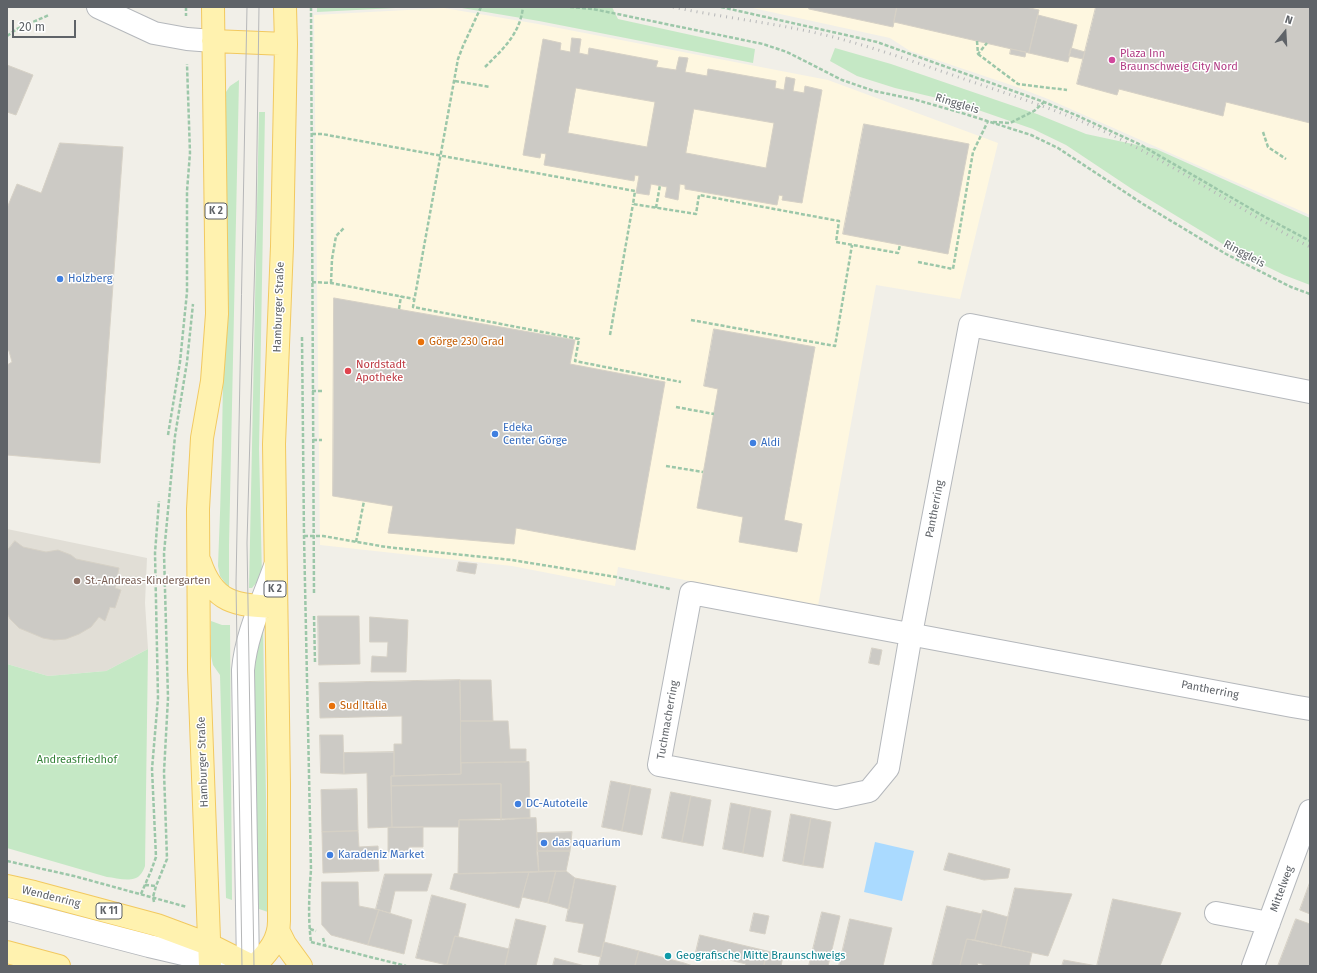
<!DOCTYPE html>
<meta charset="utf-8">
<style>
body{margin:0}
#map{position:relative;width:1317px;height:973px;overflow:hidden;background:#f1efe8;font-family:"Fira Sans",sans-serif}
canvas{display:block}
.frame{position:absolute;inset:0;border:8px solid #5f6368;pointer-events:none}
.north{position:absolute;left:1265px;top:12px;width:40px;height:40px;-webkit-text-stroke:3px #fff;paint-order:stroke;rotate:18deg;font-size:11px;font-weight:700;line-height:16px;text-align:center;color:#5f6368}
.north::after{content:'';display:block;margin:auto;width:14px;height:18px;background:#5f6368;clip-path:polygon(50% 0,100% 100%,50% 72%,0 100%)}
.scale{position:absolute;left:12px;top:20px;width:64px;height:18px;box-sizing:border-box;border:2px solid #5f6368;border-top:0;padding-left:5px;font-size:12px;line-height:14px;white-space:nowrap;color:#5f6368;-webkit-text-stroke:3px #fff;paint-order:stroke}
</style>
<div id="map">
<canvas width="1317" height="973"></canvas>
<div class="frame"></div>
<div class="north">N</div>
<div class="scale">20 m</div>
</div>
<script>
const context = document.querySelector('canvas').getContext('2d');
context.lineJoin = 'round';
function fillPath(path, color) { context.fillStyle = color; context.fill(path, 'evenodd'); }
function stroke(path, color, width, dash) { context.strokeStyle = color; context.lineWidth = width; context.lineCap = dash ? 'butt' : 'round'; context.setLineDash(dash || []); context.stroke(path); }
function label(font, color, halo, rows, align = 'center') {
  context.font = font + ' "Fira Sans",sans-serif'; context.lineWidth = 3; context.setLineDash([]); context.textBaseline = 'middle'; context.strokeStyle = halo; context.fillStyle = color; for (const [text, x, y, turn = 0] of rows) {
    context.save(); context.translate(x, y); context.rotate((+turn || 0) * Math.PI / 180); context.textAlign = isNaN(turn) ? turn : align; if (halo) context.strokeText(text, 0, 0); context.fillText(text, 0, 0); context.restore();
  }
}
const commercial = new Path2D(`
 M748 7H1310V215L1048 99 1017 87 910 51 890 38Z
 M444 8 538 24 828 80 998 143 960 299 876 285 818 606 618 567 615 586 512 566 320 545 314 15Z`);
const education = new Path2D(`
 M7 529 147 558 145 603 148 649 106 671 48 676 7 664Z`);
const green = new Path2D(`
 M317 7H415L317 12Z
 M456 7H612L618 19 755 49 753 63 539 21Z
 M835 48 891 64 1037 114 1086 134 1156 149 1310 218V285L1284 275 1231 249 1132 189 1066 145 1033 129 958 103 895 88 857 76 830 61Z
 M239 80 229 545V588L220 576 218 566C225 410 224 254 222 98L230 86Z
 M259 112H265L259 449 262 576 252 588H249Z
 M211 621 222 625H230L232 900 226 898 220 675 213 665 211 656Z
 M263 625 268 912 256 908 252 673Z
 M148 649 145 866C144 869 142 873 140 875 133 883 117 878 107 877L7 848V664L48 676 106 671Z`);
const water = new Path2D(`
 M875 842 914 851 902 901 864 892Z`);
const building = new Path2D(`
 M810 7H897L893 27 809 9Z
 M897 7H1025L1039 10 1029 53 894 22Z
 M1096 7H1310V123L1226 102 1223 116 1119 89 1117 95 1077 84Z
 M1038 15 1077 25 1068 62 1029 53Z
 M572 38 581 39 579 53 588 55 589 48 658 61 656 67 676 70 679 57 688 58 685 72 707 76 708 69 776 81 775 88 784 90 786 77 795 79 793 91 804 93 805 86 822 90 802 203 782 200 783 196 779 195 777 205 685 189V185L680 184 678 200 665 197 667 187 651 184 649 195 636 193 639 176 635 175 634 181 544 165 546 154 541 153 540 158 523 155 543 39 561 43 560 50 570 52ZM576 88 655 102 647 147 568 133ZM694 109 774 123 766 168 686 153Z
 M1071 48 1085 52 1083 59 1069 56Z
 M1011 49 1026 52 1025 57 1010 54Z
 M7 65 33 75 16 115 7 112Z
 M864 124 969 144 948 254 843 234Z
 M60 143 123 147 100 463 7 455V365L12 362 9 351 7 350V208L17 184 41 193Z
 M334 298 575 340 570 364 665 382 635 550 516 528 514 544 388 533 393 506 333 496Z
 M714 329 815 347 784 520 802 524 797 552 739 542 743 517 697 508 718 389 704 386Z
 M15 541 23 547 46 552 58 550 71 555 76 559 119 568 115 588 121 590 115 608 110 607 105 621 99 617 91 627 79 634 66 639 54 640 43 638 19 628 10 619 7 613V551Z
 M459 562 477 564 475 574 457 571Z
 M318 616H359L360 664 319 665Z
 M370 617 408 620 406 672H371L372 656 387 657 388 642H370Z
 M872 648 882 650 879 665 869 663Z
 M460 680 461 774 394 776V744H402V716L320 718 319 683Z
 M460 680H491L493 721H461Z
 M461 721H508L510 749H526V762L461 763Z
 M320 735H343L344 774 321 773Z
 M394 752V776H391L392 827 368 828 367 773 344 774V753Z
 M529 762 530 818 501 820V784L391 786V776L461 774V763Z
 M611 781 631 785 622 831 602 827Z
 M501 784V820H459V827H392L391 786Z
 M631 785 651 789 642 835 622 831Z
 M357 789 358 831 322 832 321 790Z
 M671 792 691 796 682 842 662 838Z
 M691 796 711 800 703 846 682 842Z
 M731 803 751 807 743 853 723 849Z
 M751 807 771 811 763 857 743 853Z
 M791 814 811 818 803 865 783 861Z
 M536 818 539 872 458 874 459 820Z
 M811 818 831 822 823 868 803 865Z
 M423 827V847H409V851L388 852V828Z
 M358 831 359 847 378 846 379 871 323 873 322 832Z
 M572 832 570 851H537V833Z
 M537 851H570L566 871 539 872Z
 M949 853 1010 869 1008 878 984 880 944 870Z
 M556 871H566L575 878 569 909 548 903Z
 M556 871 548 903 522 897 529 872Z
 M529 872 519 908 450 889 454 874Z
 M385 874H432L427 891H395L390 913 376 909Z
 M575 878 616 886 601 957 578 952 584 924 566 921Z
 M322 882H358L359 906 379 910 368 945 331 935 322 925Z
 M1310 882V914L1300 910Z
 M1015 888 1072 894 1048 956 1001 946Z
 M432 895 466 904 458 937 455 936 447 965 416 958Z
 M1113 899 1181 913 1160 966H1097Z
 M947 906 982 914 975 940 967 939 960 966H932Z
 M379 910 412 920 404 954 368 945Z
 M983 910 1008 917 1001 946 975 940Z
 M822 912 840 916 828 966H809Z
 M754 913 769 916 765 934 750 931Z
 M516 919 546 926 536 966H505Z
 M850 919 892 928 883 966H839Z
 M1296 919 1310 924V966H1278Z
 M700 935 767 951 764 966H745L746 964 696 952Z
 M455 936 509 949 505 966 447 965Z
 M967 939 1032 953 1029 966H989L978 963 977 966H960Z
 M604 942 639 951 635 966H599Z
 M639 951 684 963 693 966H635Z
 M767 951 783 956 781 966H764Z
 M555 958 585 966H553Z
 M1064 960 1097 966H1098H1062Z`);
const path = new Path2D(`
 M186 7V16
 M311 7 314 594
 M481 7 463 46 458 59 413 307 579 339 575 361 681 382
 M570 7 593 9 763 44 787 52 842 80 874 91 913 99 962 113 1031 135 1058 148 1143 204 1226 254 1291 287 1310 294
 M721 7 877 42 1044 102 1078 116 1141 145 1265 217 1310 241
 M7 36 17 29 49 15
 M977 41 978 54 987 43
 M978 54 1018 84 1067 90
 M485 67C503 49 520 34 523 7
 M455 81 490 87
 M993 122 1010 123 1034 111 1044 102
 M1263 132 1268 147 1286 159
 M312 134H322L635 191 633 204 696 214 699 195 839 221 836 242 898 253 900 245
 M656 208 660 185
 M918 262 953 269 973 152 988 121
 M312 282 331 283 414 299
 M331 283 332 259 336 236 344 228
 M399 309 401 296
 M691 320 835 346 852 245
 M610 335 633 204
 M302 337 304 536 311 870C309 894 308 918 311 942
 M312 391H322
 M676 407 714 414
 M168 435 180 362 187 292V191L190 153 187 64
 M313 440H322
 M666 466 703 472
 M304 536H323L386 547 512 560 616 577 670 589
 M356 542 364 501
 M314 616 315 663
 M7 861 74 876 187 907
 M145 885 156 886
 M141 894 151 871 156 857 152 769 158 698 155 553 159 501
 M154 902 153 897 156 886 167 859 164 772 168 698 164 553 175 436 187 362 193 304
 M310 929 316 931
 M323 938 325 945
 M311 942 406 966`);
const minor = new Path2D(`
 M98 7 154 33 187 39 213 41
 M1310 392 970 325 911 634 888 768 869 791 836 798 659 765 691 593 1292 706 1310 709
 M7 909 149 946 209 960 228 963
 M1216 913 1269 923
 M248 966 243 670C246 634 263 600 275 566
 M1253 966 1310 811`);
const major = new Path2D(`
 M213 41 286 44
 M200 562C214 604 236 605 275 607
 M7 886 34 892 157 925 208 944 252 966
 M279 932 285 944 301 966
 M7 952 59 966
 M210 966 199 669 198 509 202 438 212 381 217 314 213 7
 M255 966C268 952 279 941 279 921V784L274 444 282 246 286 44 285 7`);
const tram = new Path2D(`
 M242 966 236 583 247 7
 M254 966 247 543 256 219 259 7`);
const rail = new Path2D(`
 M673 7C724 18 777 23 829 36 877 48 923 65 970 81 1014 96 1057 110 1099 129 1173 163 1239 210 1310 247`);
const markers = [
 [1112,60,4,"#d1479c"],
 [60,279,4,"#3f7fe0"],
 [421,342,4,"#e8710a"],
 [348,371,4,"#e0444e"],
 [495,434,4,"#3f7fe0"],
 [753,443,4,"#3f7fe0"],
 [77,581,4,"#8d6e63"],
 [332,706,4,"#e8710a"],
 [518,804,4,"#3f7fe0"],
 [544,843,4,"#3f7fe0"],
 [330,855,4,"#3f7fe0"],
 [668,956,4,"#0f9aa8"]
];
const shields = [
 [216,211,22],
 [275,589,22],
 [109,911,26]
];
const shieldNames = [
 ["K 2",216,211],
 ["K 2",275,589],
 ["K 11",109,911]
];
const hotelNames = [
 ["Plaza Inn",1120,54],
 ["Braunschweig City Nord",1120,67]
];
const streetNames = [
 ["Ringgleis",957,104,17],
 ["Ringgleis",1244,254,28],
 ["Hamburger Straße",279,307,-88],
 ["Pantherring",935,509,-79],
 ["Pantherring",1210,690,11],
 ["Tuchmacherring",668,720,-80],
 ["Hamburger Straße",203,762,-92],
 ["Mittelweg",1282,889,-70],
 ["Wendenring",51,897,14]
];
const shopNames = [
 ["Holzberg",68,279],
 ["Edeka",503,428],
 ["Center Görge",503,441],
 ["Aldi",761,443],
 ["DC-Autoteile",526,804],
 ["das aquarium",552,843],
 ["Karadeniz Market",338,855]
];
const foodNames = [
 ["Görge 230 Grad",429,342],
 ["Sud Italia",340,706]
];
const healthNames = [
 ["Nordstadt",356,365],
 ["Apotheke",356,378]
];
const educationNames = [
 ["St.-Andreas-Kindergarten",85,581]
];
const parkNames = [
 ["Andreasfriedhof",77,760]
];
const cultureNames = [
 ["Geografische Mitte Braunschweigs",676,956]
];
fillPath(commercial, '#fef7e0');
fillPath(education, '#e1ded6');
fillPath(green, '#c5e8c5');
fillPath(water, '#aadaff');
fillPath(building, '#cccac5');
stroke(building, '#d6d1c6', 1);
stroke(minor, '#b5b8bc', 24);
stroke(major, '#f2c960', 24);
stroke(path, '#9cc7a9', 2.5, [4, 2]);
stroke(minor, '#fff', 22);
stroke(major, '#fff2af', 22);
stroke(tram, '#b6b7b8', 1);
stroke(rail, '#b6b7b8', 3, [1, 5]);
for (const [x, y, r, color] of markers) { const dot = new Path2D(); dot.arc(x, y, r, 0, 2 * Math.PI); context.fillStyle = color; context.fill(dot); stroke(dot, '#fff', 1.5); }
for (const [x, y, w] of shields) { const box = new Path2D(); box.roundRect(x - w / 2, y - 8, w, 16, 3); context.fillStyle = '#fff'; context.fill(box); stroke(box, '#5f6368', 1); }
label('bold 10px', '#5f6368', null, shieldNames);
label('11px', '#b23c85', '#fff', hotelNames, 'left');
label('11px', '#5f6368', '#fff', streetNames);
label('11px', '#366cbe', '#fff', shopNames, 'left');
label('11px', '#c56008', '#fff', foodNames, 'left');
label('11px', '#be3a42', '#fff', healthNames, 'left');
label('11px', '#785e54', '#fff', educationNames, 'left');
label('11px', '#348238', '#fff', parkNames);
label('11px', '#0d838f', '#fff', cultureNames, 'left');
</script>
